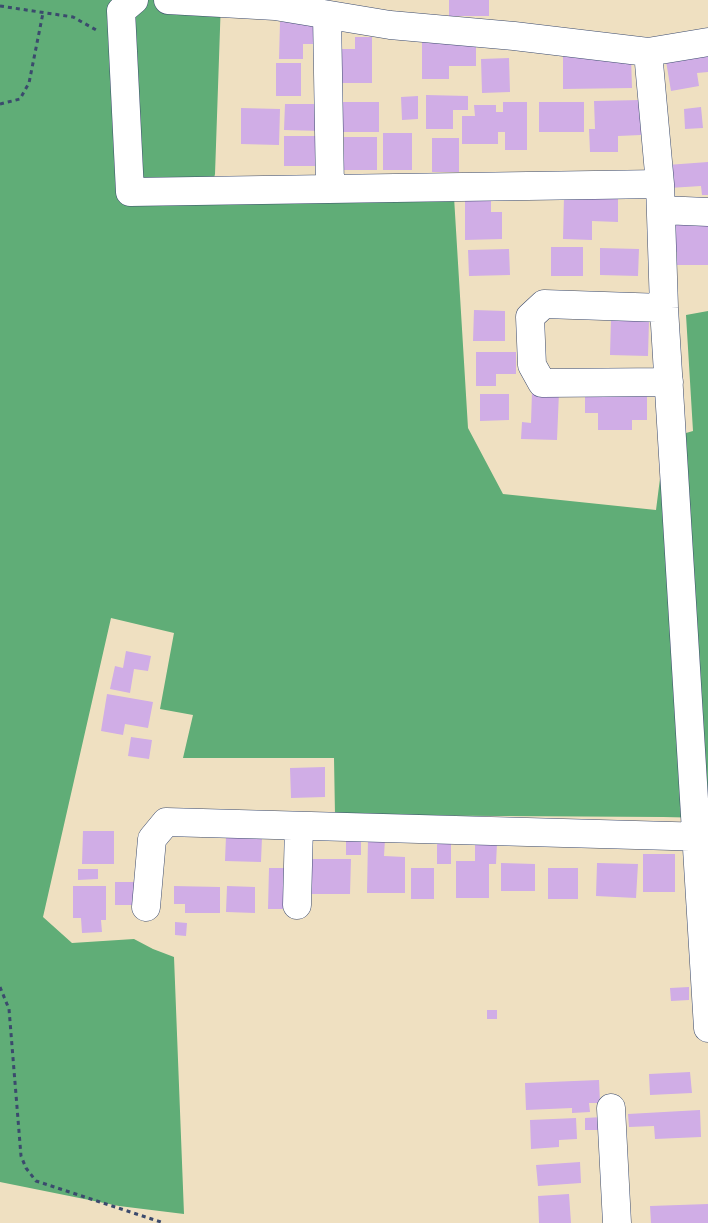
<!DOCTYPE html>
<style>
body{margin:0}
canvas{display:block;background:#efe0c1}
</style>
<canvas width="708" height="1223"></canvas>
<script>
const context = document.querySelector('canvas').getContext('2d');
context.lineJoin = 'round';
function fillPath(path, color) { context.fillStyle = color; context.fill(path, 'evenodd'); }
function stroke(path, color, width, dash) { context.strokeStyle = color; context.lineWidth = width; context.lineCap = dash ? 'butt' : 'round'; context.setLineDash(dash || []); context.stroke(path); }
const forest = new Path2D(`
 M0 0H221L215 174 209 201 454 197 468 428 503 494 656 510 665 439 693 431 686 315 708 311V818L663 817 335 815 334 758H183L193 715 160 709 174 633 111 618 43 917 72 943 134 939 153 949 174 957 184 1214 119 1206 0 1182Z`);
const building = new Path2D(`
 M449 0H489V16H449Z
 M280 22H321V44H303V59H279Z
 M355 37H372V83H341V49H355Z
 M422 42H476V66H449V79H422Z
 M708 48V72L697 73 699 86 671 91 665 55Z
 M563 51 631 57 632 88 563 89Z
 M509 58 510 92 482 93 481 59Z
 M276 63H301V96H276Z
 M426 95 468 96V110H453V129H426Z
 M418 96V119L402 120 401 97Z
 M641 100V135L618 136V152H590L589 129H595L594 101Z
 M341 102H379V132H341Z
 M503 102H527V150H505V132H498V144H462V116H475L474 105H496V112H503Z
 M539 102H584V132H539Z
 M285 104H323L322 131 284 130Z
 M701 107 703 128 685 129 684 109Z
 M241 108 280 109 279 145 241 144Z
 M383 133H412V170H383Z
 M284 136H319V166H284Z
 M344 137H377V170H344Z
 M432 138H459V172H432Z
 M708 162V195H702L701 186 669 188 667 165Z
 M564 196 618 197V222L592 221V240L563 239Z
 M465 198H491V212H502V239L465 240Z
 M670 222H708V265H677V252H670Z
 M551 247H583V276H551Z
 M600 248 639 249 638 276 600 275Z
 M509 249 510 275 469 276 468 250Z
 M474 310 505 311V341H473Z
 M611 319 649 321 648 356 610 355Z
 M476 352H516V374H496V386H476Z
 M532 392H559L557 440 521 439 522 422 531 423Z
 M585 392H647V420H632V430H598V413H585Z
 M480 394H509V420L480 421Z
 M126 651 151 656 148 671 134 669 130 693 110 689 115 666 123 668Z
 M107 694 153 702 148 728 125 724 123 735 101 731Z
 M131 737 152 740 149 759 128 756Z
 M325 767V797L291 798 290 768Z
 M83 831H114V864H82Z
 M226 836 262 837 261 862 225 861Z
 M368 839H385L384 856 405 857V893H367Z
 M346 841H361V855H346Z
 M475 843H497L496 864H489V898H456V861H475Z
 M437 844H451V864H437Z
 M643 854H675V892H643Z
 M310 859H351L350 894H310Z
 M501 863 535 864V891H501Z
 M597 863 638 864 636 898 596 896Z
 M269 868H284L283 909H268Z
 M411 868H434V899H411Z
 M548 868H578V899H548Z
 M78 869H98V879L78 880Z
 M115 882H135V905H115Z
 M73 886H106V920H101L102 932 82 933 81 918H73Z
 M174 886 220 887V913H185V904H174Z
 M227 886 255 887V913L226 912Z
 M175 922 187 923 186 936 175 935Z
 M689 987V1000L671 1001 670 988Z
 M487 1010H497V1019H487Z
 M690 1072 692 1093 650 1095 649 1074Z
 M599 1080 600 1103H589L590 1112 572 1113V1108L526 1110 525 1083Z
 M700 1110 701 1137 655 1139 654 1126 629 1127 628 1114Z
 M602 1117V1130H585V1118Z
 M576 1118 577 1139 559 1140V1147L531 1149 530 1120Z
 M580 1162 581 1183 538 1186 536 1165Z
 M569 1194 571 1223H539L538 1196Z
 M708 1204V1223H651L650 1206Z`);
const path = new Path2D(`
 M0 6 73 17 98 31
 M0 104 20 99 29 83 43 13
 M0 987 9 1009 21 1156 26 1168 36 1181 164 1223`);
const minor = new Path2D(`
 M134 0 121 11 130 192 660 184
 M168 0 275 6 390 25 514 36 648 52 708 42
 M327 15 330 188
 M648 52 660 184 664 308 708 1028
 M661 210 708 212
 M664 308 544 304 530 317 532 365 542 383 669 382
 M297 905 299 826
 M146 907 152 839 166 822 708 837
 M611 1108 617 1223`);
fillPath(forest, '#60ad77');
fillPath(building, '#d0ade6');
stroke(minor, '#3b4a6d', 29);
stroke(path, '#3b4a6d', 3, [4, 4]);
stroke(minor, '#fff', 28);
</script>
